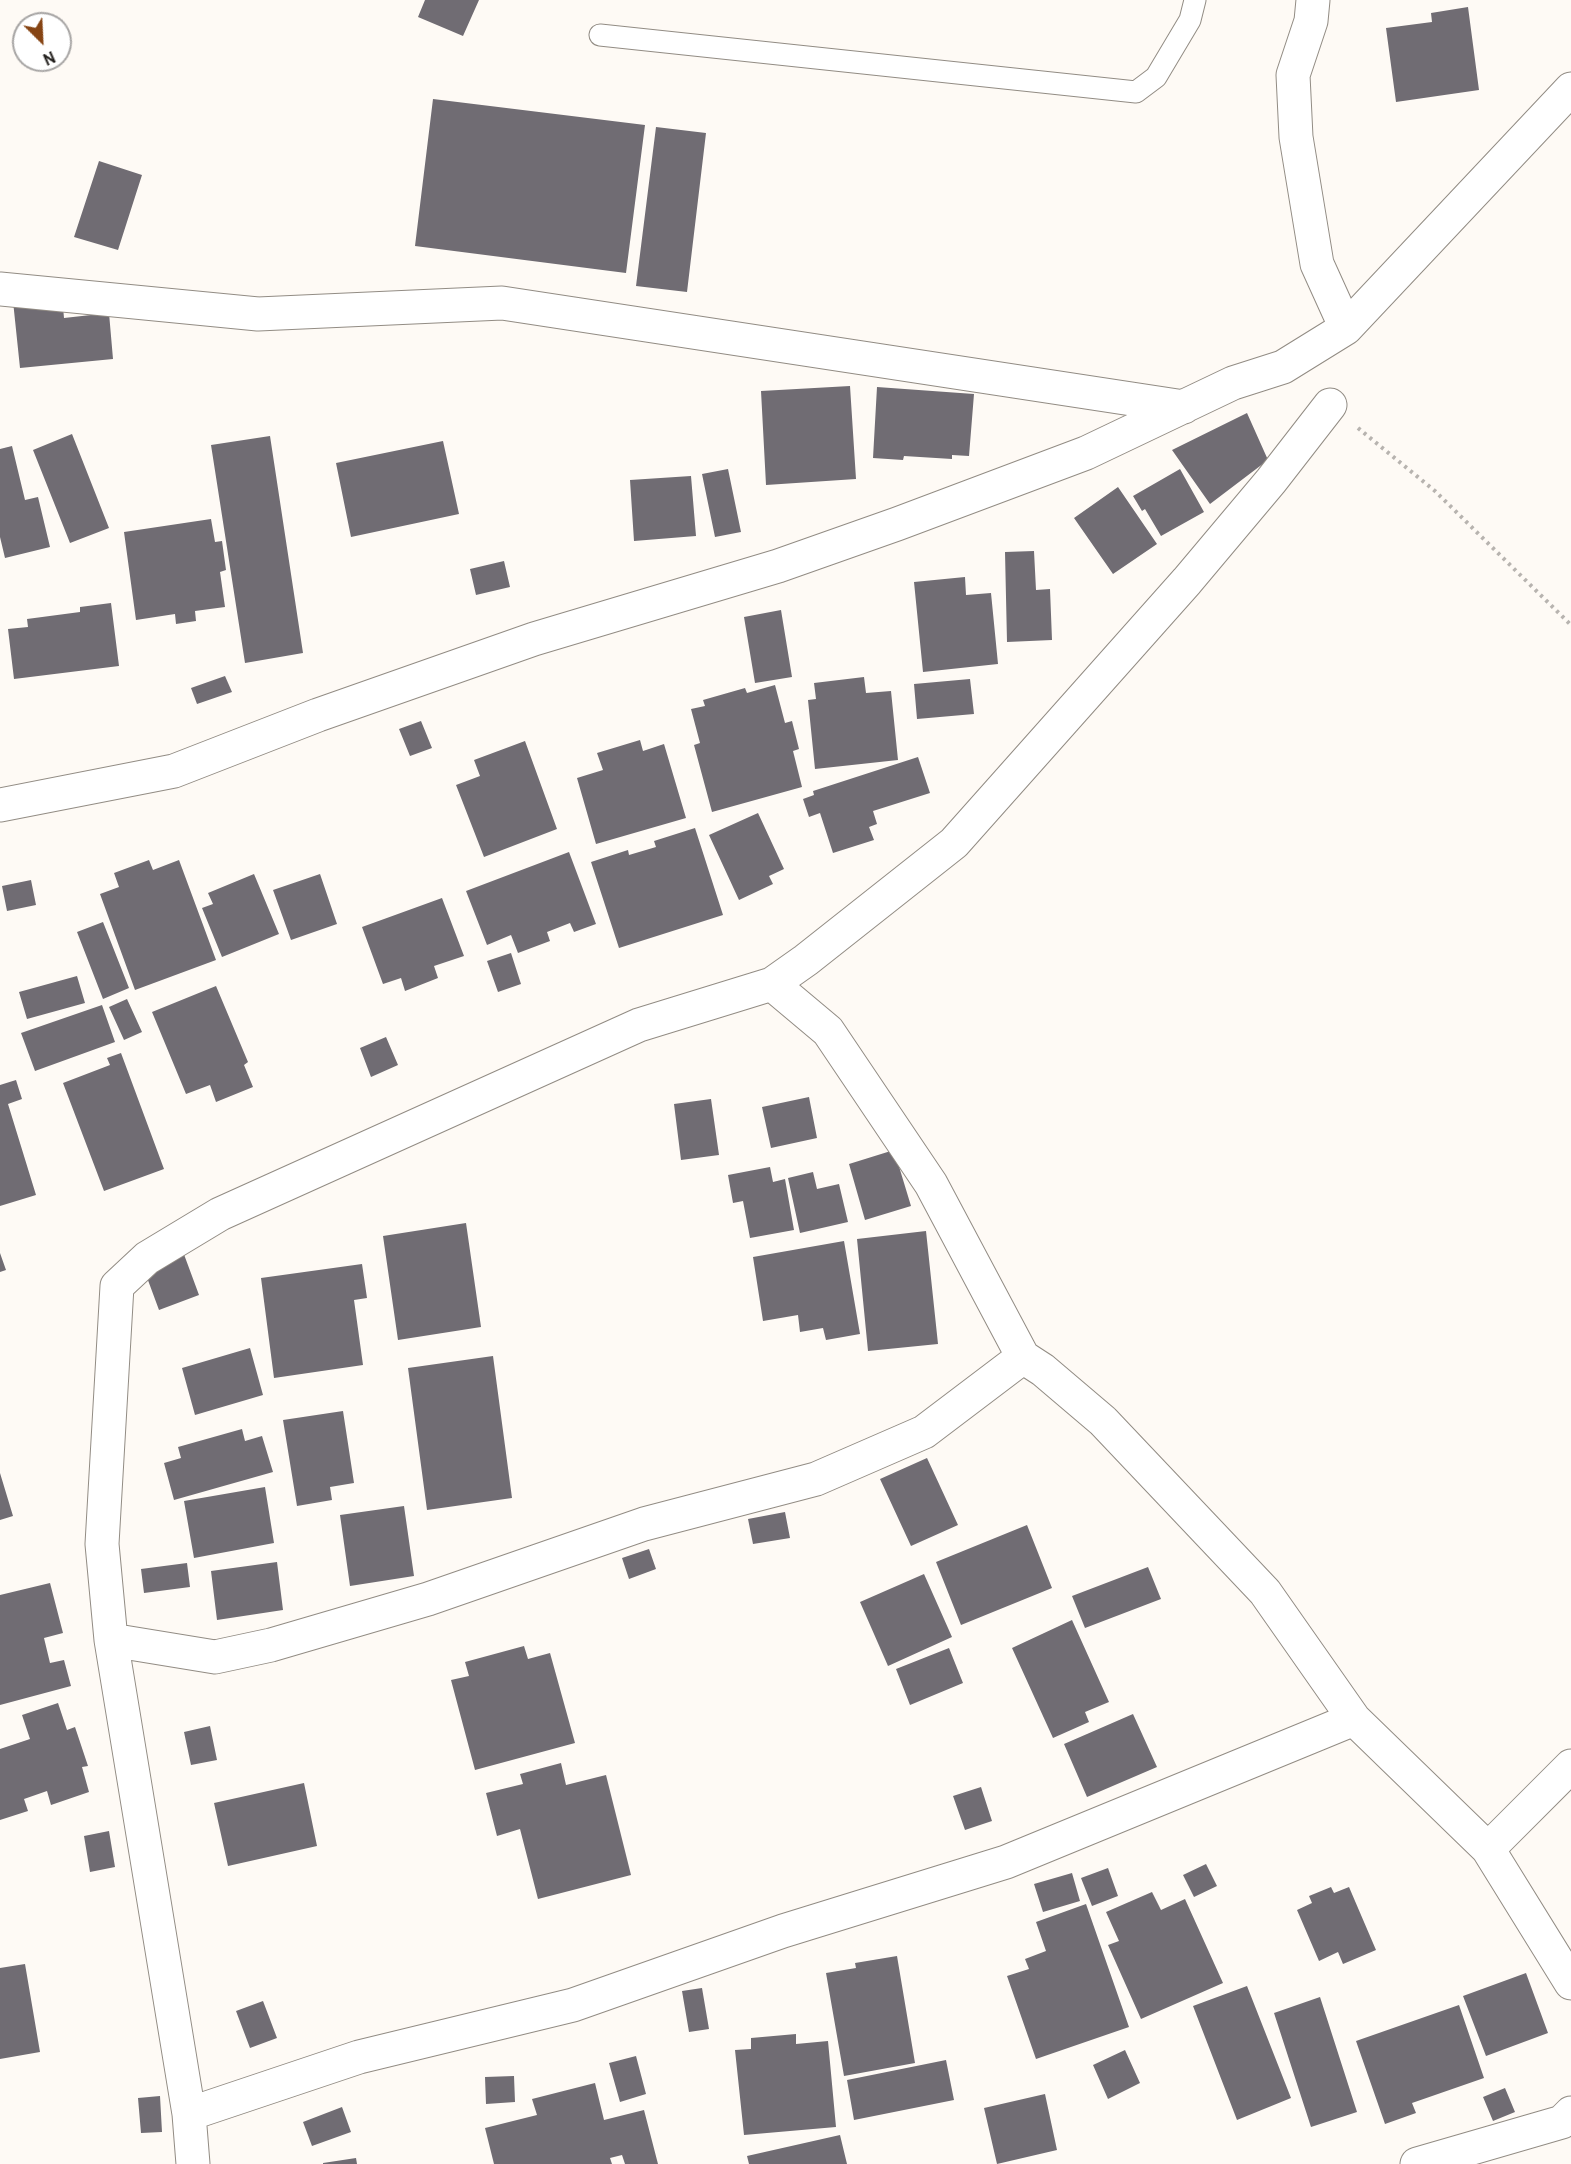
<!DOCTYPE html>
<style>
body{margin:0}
#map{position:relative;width:1571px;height:2164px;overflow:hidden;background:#fefaf5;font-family:Overpass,sans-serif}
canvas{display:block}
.north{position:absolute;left:12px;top:12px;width:60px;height:60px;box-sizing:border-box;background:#fff;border:2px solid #a7a5a4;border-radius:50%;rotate:156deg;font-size:16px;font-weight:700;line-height:24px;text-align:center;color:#221f1c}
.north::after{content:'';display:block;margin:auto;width:21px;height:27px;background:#864413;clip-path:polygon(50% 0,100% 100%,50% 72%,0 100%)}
</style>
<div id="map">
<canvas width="1571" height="2164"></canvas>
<div class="north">N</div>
</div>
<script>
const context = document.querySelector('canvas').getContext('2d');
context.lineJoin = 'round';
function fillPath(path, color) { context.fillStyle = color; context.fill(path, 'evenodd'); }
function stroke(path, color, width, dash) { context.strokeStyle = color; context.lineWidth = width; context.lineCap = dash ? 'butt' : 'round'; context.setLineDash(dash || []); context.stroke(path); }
const building = new Path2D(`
 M425 0H479L463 36 418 17Z
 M1468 7 1479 90 1396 102 1386 28 1432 22 1431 13Z
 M433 99 645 125 626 273 415 246Z
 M656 127 706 133 687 292 636 286Z
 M99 161 142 175 118 250 74 237Z
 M62 296 64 318 109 313 113 359 20 368 13 301Z
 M850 386 856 479 766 485 761 391Z
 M877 387 974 394 969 456 952 455V459L904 456 903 460 873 458Z
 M1247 413 1268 460 1210 504 1172 450Z
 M72 434 109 528 70 543 33 450Z
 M270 436 303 653 245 663 211 445Z
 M443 441 459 514 351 537 336 463Z
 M12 446 25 500 38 497 50 547 5 558 0 537V449Z
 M728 469 741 532 715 537 702 474Z
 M1180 469 1204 512 1161 536 1145 509 1142 511 1133 496Z
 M691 476 696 536 634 541 630 480Z
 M1118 487 1157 544 1113 574 1074 518Z
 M211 519 215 542 222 541 226 570 220 572 225 607 195 611 196 621 176 624 175 614 136 620 124 532Z
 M1034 551 1036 590 1050 589 1052 640 1007 642 1005 552Z
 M504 561 510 587 476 595 470 569Z
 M965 577 966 595 991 593 998 664 923 672 914 582Z
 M111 603 119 666 14 679 8 629 28 627 27 619 80 612V607Z
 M781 610 792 677 755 683 744 617Z
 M225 676 232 692 197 704 191 688Z
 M864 677 866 693 891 691 898 760 815 769 808 700 816 699 814 683Z
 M970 679 974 714 917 719 914 684Z
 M775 685 785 723 792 721 799 749 793 751 802 787 712 812 694 745 700 743 691 709 705 706 703 700 745 688 747 693Z
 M421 721 432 748 410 756 399 729Z
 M640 740 643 751 664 744 686 818 596 844 577 778 603 770 597 753Z
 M525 741 557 829 484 857 456 785 480 776 474 760Z
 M918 757 930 793 873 811 877 824 869 827 874 840 833 853 820 813 809 817 803 799 814 795 813 791Z
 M758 813 784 869 769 876 773 884 739 900 709 835Z
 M695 828 723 915 619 948 591 862 628 850 629 855 656 847 654 841Z
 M569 852 596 924 574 932 570 923 547 932 550 941 518 953 511 935 487 945 466 891Z
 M149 860 153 870 179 860 216 960 135 990 100 894 119 887 114 873Z
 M254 874 279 934 222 957 202 908 213 904 208 893Z
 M320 874 337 924 291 940 273 890Z
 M31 880 36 905 7 911 2 886Z
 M442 898 464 956 434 966 438 978 405 991 401 978 383 984 362 927Z
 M103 922 129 988 103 999 77 932Z
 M511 953 521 984 498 992 487 961Z
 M77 976 85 1003 27 1019 19 992Z
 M216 986 248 1062 244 1065 253 1087 216 1102 210 1085 186 1094 152 1012Z
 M127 999 142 1032 124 1040 109 1007Z
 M102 1005 115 1042 35 1071 21 1033Z
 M386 1037 398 1065 371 1077 360 1048Z
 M121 1053 164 1169 104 1191 63 1083 110 1065 107 1058Z
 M16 1080 22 1099 8 1104 36 1195 0 1206V1085Z
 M809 1097 817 1138 771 1148 762 1107Z
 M711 1099 719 1155 681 1160 674 1104Z
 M894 1150 911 1206 865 1220 849 1164Z
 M770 1167 773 1182 785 1179 794 1230 750 1238 743 1201 733 1203 728 1175Z
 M813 1172 817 1189 839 1184 848 1222 800 1233 788 1178Z
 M466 1223 481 1327 398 1340 383 1236Z
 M926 1231 938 1344 868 1351 857 1239Z
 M844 1241 860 1334 826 1340 823 1328 800 1332 798 1315 763 1321 753 1257Z
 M182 1249 199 1295 159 1310 142 1264Z
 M0 1253 6 1270 0 1272Z
 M362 1264 367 1298 354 1300 363 1365 274 1378 261 1278Z
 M250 1348 263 1395 195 1415 182 1368Z
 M493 1356 512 1498 427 1510 408 1368Z
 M343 1411 354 1483 330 1487 332 1500 297 1506 283 1420Z
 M242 1429 245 1441 262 1436 273 1472 174 1500 164 1463 181 1458 178 1447Z
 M927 1458 958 1525 911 1546 880 1479Z
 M0 1473 13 1516 0 1520Z
 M265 1487 274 1543 194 1558 184 1501Z
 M404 1506 414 1576 350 1586 340 1515Z
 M785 1512 790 1538 753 1544 748 1519Z
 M1027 1525 1052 1588 961 1625 936 1562Z
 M649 1549 656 1569 629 1579 622 1558Z
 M277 1562 283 1610 217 1620 211 1571Z
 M187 1563 190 1587 144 1593 141 1569Z
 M1148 1567 1161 1599 1085 1628 1072 1596Z
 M924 1574 952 1637 888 1666 860 1602Z
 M50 1583 63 1633 44 1638 50 1663 64 1660 71 1686 0 1705V1595Z
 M1072 1620 1109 1702 1085 1712 1089 1722 1053 1738 1012 1648Z
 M524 1646 528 1659 550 1653 575 1743 475 1770 451 1680 469 1676 465 1662Z
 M949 1648 963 1683 910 1705 896 1669Z
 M58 1703 67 1730 75 1727 88 1766 82 1767 89 1792 51 1805 47 1791 24 1799 28 1811 0 1820V1749L30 1739 22 1715Z
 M1133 1714 1157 1767 1087 1797 1064 1744Z
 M210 1726 217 1760 191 1765 184 1732Z
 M561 1763 566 1785 606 1775 631 1875 538 1899 520 1829 497 1836 486 1793 523 1784 520 1774Z
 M304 1783 317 1846 228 1866 214 1803Z
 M981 1787 992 1821 965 1830 953 1796Z
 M109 1831 115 1867 90 1872 84 1836Z
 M1206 1864 1217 1886 1194 1897 1183 1875Z
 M1108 1868 1118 1896 1092 1906 1081 1878Z
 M1072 1873 1080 1901 1043 1912 1034 1884Z
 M1331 1887 1334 1893 1349 1887 1376 1950 1343 1964 1338 1952 1319 1961 1297 1910 1312 1903 1309 1896Z
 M1152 1892 1161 1910 1185 1899 1223 1983 1141 2019 1108 1945 1119 1941 1106 1912Z
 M1086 1904 1129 2027 1036 2059 1007 1976 1029 1969 1025 1959 1046 1951 1036 1922Z
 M897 1956 915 2063 844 2076 826 1973 856 1968 855 1963Z
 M25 1964 40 2052 0 2059V1968Z
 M1526 1973 1548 2033 1486 2056 1463 1996Z
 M1247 1986 1291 2098 1237 2120 1193 2006Z
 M702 1988 709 2029 689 2032 682 1991Z
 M1320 1997 1357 2112 1311 2127 1274 2013Z
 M263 2001 277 2038 250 2048 236 2011Z
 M1459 2005 1484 2078 1412 2103 1416 2113 1385 2124 1356 2041Z
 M796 2034V2044L828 2041 836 2127 744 2135 735 2050 751 2049V2038Z
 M1125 2050 1140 2083 1108 2099 1093 2065Z
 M636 2056 646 2094 620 2102 609 2063Z
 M946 2060 954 2100 854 2120 847 2080Z
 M514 2076 515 2102 486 2104 485 2077Z
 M595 2083 604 2120 644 2110 658 2164H625L622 2155 610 2158 612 2164H494L485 2128 537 2115 532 2099Z
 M1505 2088 1515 2112 1493 2121 1483 2097Z
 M1045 2094 1057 2150 997 2164 984 2108Z
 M160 2096 162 2132 141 2133 138 2098Z
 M342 2107 351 2132 312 2146 303 2122Z
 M840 2135 847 2164H749L747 2156Z
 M356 2158 357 2164H323V2163Z`);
const path = new Path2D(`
 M1358 428 1435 491 1571 625`);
const lane = new Path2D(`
 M600 35 1136 92 1156 77 1190 20 1195 0`);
const street = new Path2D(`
 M1313 0 1311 21 1293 75 1296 137 1317 264 1346 328
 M0 289 258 314 502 303 1184 407
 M0 805 174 771 318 715 534 639 778 566 897 524 1086 453 1233 383 1283 367 1346 328 1571 89
 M772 984 828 1031 931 1184 1023 1357 1043 1370 1103 1421 1265 1592 1354 1719 1488 1849 1571 1983
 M111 1640 215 1657 271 1645 428 1599 644 1524 816 1479 924 1432 1023 1357
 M1488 1849 1571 1766
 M189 2114 359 2057 573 2005 783 1931 1006 1862 1354 1719
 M193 2164 189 2114 111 1640 102 1544 117 1286 147 1258 220 1214 639 1025 772 984 806 960 954 843 1187 581 1271 481 1330 405
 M1417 2164 1562 2122 1571 2113`);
fillPath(building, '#706c73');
stroke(lane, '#928c84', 23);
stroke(street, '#928c84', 35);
stroke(path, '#b7b3af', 4, [3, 4.5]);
stroke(lane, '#fff', 21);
stroke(street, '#fff', 33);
</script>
